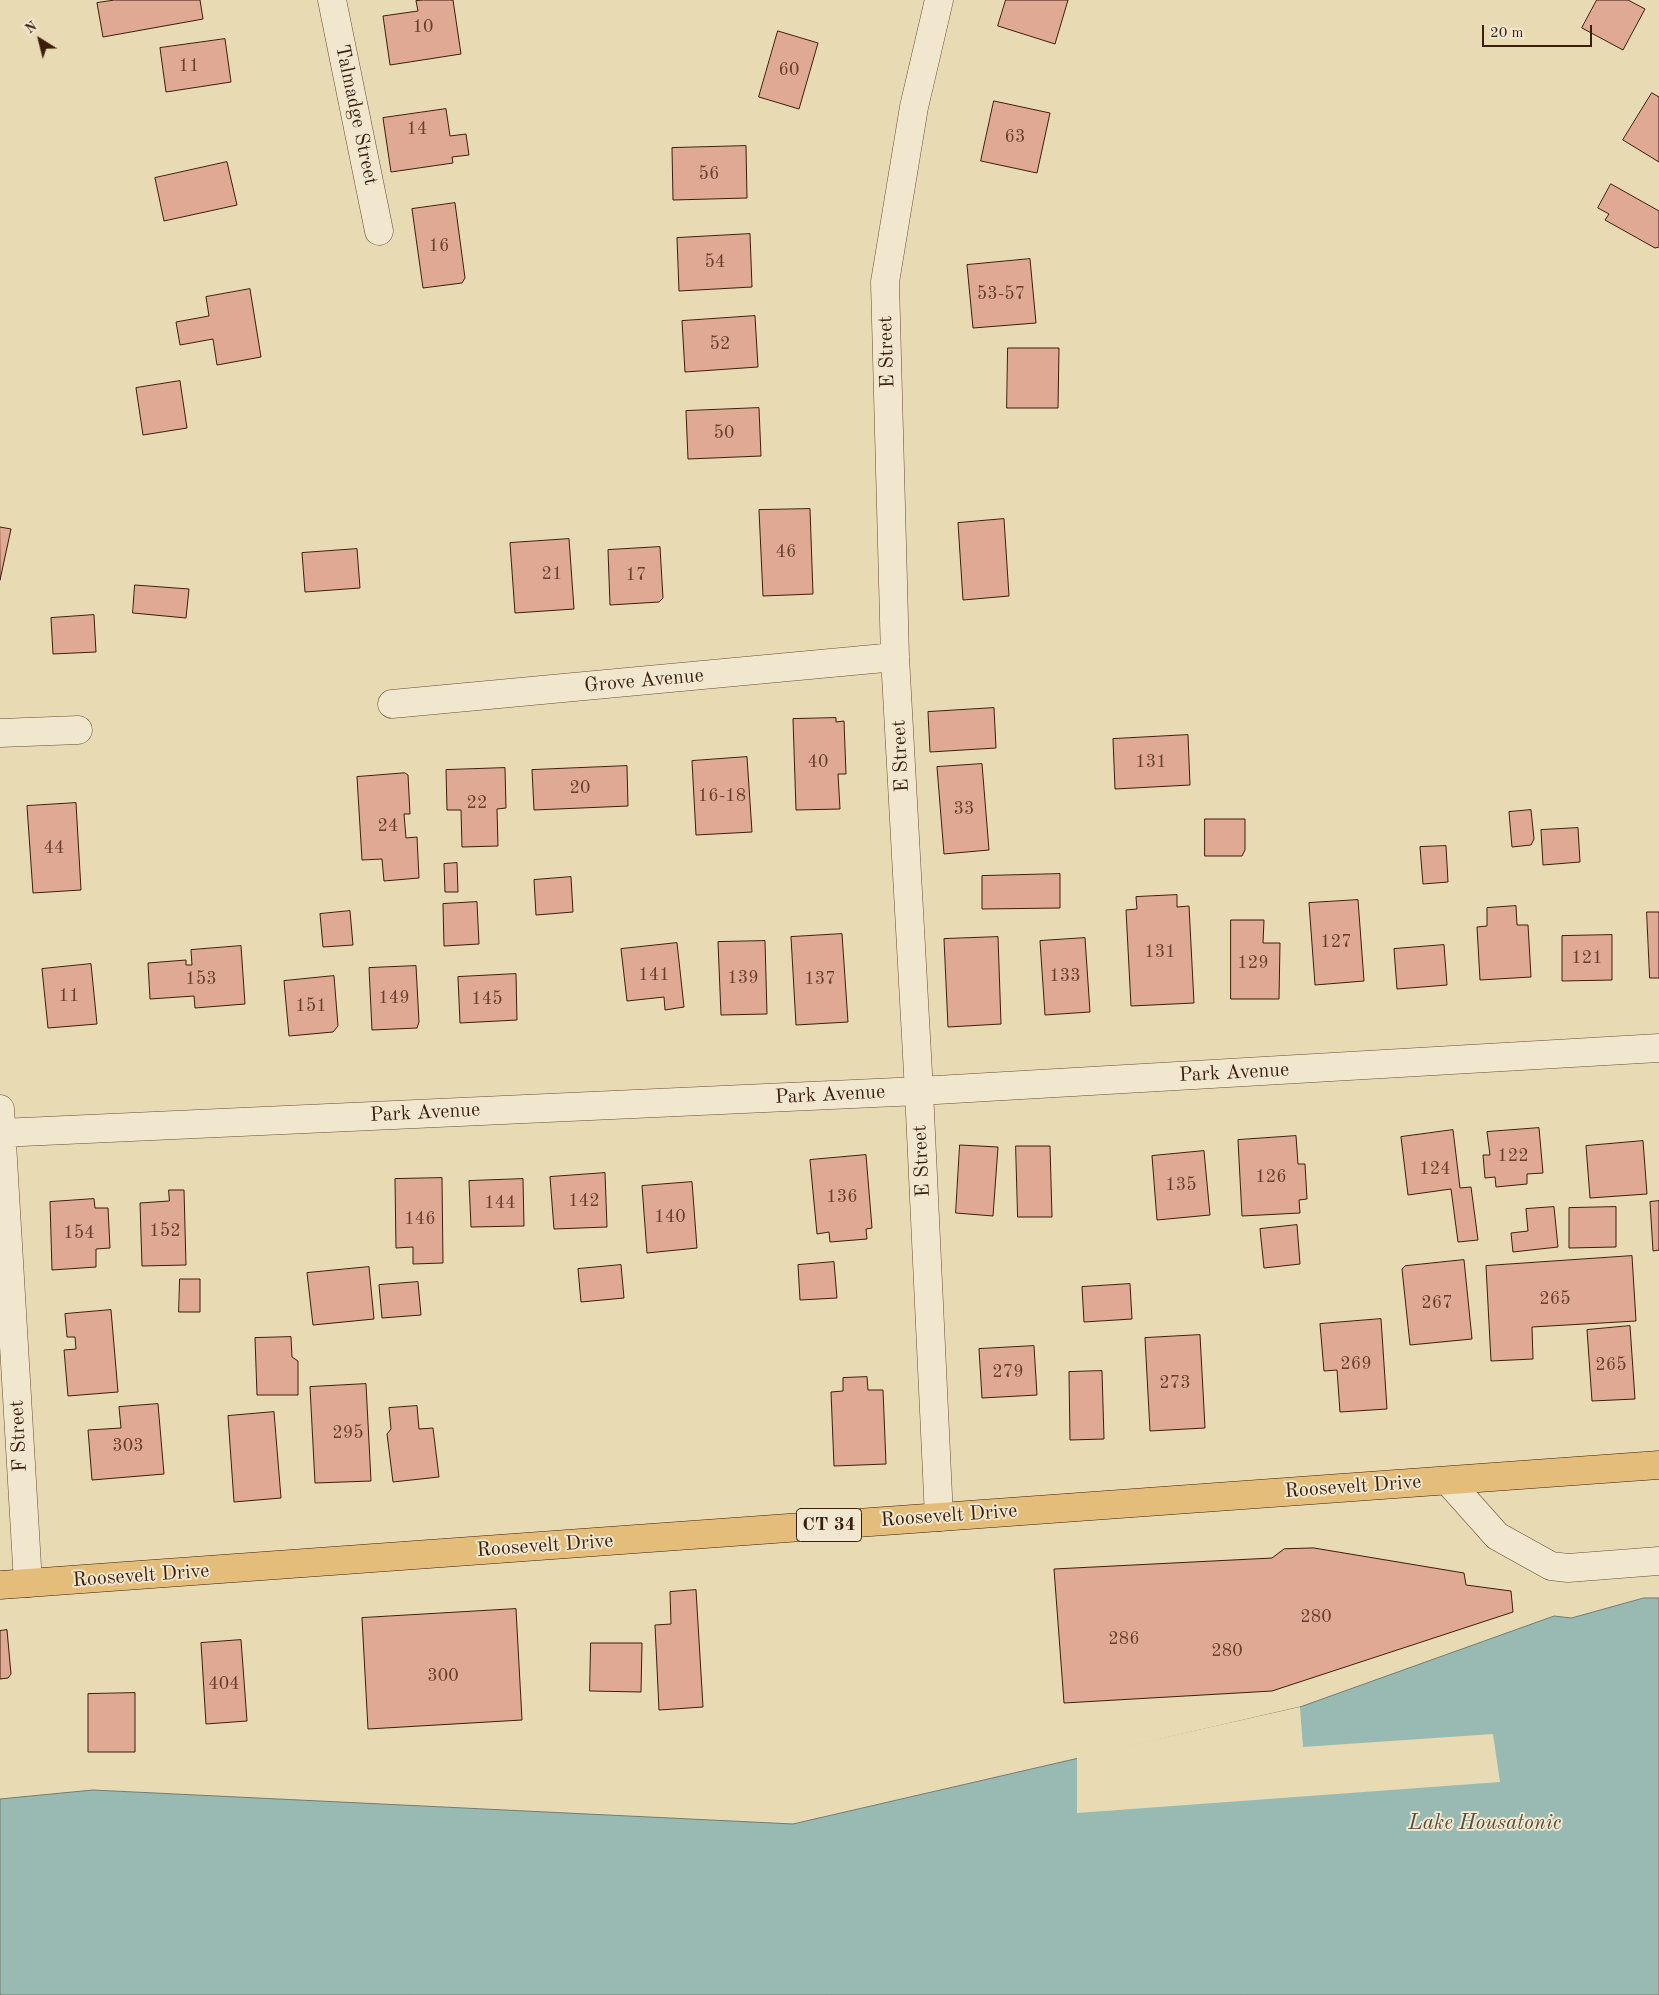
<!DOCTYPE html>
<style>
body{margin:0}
#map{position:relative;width:1659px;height:1995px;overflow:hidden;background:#e8dab3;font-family:"Old Standard TT",serif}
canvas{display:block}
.north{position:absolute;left:15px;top:15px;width:50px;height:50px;-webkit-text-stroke:4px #f0e7ce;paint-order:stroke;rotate:324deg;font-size:14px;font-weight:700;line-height:20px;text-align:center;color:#3d1d0b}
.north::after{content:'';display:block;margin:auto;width:18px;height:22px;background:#3d1d0b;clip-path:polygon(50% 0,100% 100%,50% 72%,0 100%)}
.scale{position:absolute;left:1482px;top:25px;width:110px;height:22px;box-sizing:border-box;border:2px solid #3d1d0b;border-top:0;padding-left:6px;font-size:15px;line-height:18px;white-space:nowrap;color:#3d1d0b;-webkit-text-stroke:4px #f0e7ce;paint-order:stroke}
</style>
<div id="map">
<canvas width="1659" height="1995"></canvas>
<div class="north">N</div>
<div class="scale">20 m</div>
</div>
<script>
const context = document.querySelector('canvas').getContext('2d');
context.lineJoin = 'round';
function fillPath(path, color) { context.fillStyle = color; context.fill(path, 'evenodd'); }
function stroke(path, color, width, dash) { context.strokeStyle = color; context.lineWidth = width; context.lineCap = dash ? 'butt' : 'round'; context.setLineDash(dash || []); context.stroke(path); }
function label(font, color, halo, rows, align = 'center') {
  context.font = font + ' "Old Standard TT",serif'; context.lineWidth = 4; context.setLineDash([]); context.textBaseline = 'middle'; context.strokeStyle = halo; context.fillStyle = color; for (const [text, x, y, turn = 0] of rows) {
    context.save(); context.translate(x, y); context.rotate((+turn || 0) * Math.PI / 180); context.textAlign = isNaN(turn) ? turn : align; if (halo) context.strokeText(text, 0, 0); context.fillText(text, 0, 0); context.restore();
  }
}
const water = new Path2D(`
 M1644 1598H1659V1995H0V1799L93 1790 793 1824 1300 1707 1554 1616 1571 1618Z`);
const pier = new Path2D(`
 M1300 1707 1303 1747 1493 1734 1500 1782 1077 1813V1757Z`);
const building = new Path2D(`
 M115 0H200L203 19 103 37 97 3Z
 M424 0H453L461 54 390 65 383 16 418 11 416 1Z
 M1006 0H1068L1055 44 998 26Z
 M1597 0H1628L1645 9 1623 50 1582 28Z
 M778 31 818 43 799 109 759 97Z
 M225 39 231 82 166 92 160 48Z
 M1652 93 1659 97V162L1623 140Z
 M994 101 1050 113 1037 173 981 161Z
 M446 109 450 136 466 134 469 155 452 157 453 163 391 172 383 118Z
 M746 146 747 198 673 200 672 148Z
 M227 162 237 205 164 221 155 178Z
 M1611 184 1659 211V247L1655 248 1605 220 1609 214 1598 208Z
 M455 203 465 278 462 283 423 288 412 209Z
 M750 234 752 287 679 291 677 238Z
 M1030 259 1036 323 973 328 967 265Z
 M250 289 261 357 217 365 213 339 180 345 176 322 209 316 206 297Z
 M755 316 758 367 685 372 682 321Z
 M1008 348H1059L1058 408H1007Z
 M180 381 187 428 143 435 136 388Z
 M759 408 761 456 688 459 686 411Z
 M810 509 813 594 763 596 759 510Z
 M1004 519 1009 596 963 600 958 523Z
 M0 527 11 529 0 580Z
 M569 539 574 609 515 613 510 543Z
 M660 547 663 598 659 602 610 605 608 550Z
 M357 549 360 588 305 592 302 553Z
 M135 585 189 589 186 618 133 613Z
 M94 615 96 652 53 654 51 618Z
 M994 708 996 748 930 752 928 712Z
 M836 718V722L844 721 846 774H838L840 809 796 810 793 719Z
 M1188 735 1190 785 1115 789 1113 739Z
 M747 757 752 832 696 835 692 761Z
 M982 764 989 850 944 854 937 767Z
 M627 766 628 806 534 810 532 770Z
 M505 768 506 808 497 809 498 846 462 847 461 810H447L446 770Z
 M405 773 408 775 410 814H404L406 838 417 837 419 878 384 881 382 859 362 860 357 777Z
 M76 803 81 890 33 893 27 806Z
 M1531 810 1534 839 1531 845 1512 847 1509 812Z
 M1205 819H1245V850L1242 856H1205Z
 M1578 828 1580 862 1543 865 1541 830Z
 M1446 846 1448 882 1423 884 1420 847Z
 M457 863 458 892H445L444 864Z
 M1060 874V908L982 909V876Z
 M571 877 573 912 536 915 534 880Z
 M1177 895V907L1189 906 1194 1003 1131 1006 1126 910 1137 909 1136 897Z
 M1358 900 1364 981 1315 985 1309 903Z
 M477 902 479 944 444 946 443 904Z
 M1516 906 1517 925H1528L1531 977 1480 980 1477 927 1487 926V908Z
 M350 911 353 945 323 947 320 914Z
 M1647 912H1659V978H1650Z
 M1231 920H1264L1263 943H1280L1279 999H1231Z
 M842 934 848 1022 796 1025 791 937Z
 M1612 935V980L1562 981V936Z
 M998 937 1001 1024 948 1027 944 939Z
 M1085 938 1090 1012 1045 1015 1040 941Z
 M765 941 767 1014 721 1015 718 942Z
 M677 943 684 1007 665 1010 664 997 627 1001 621 949Z
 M1444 945 1447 985 1397 989 1394 949Z
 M241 946 245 1004 195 1008 194 996 150 999 148 963 186 960V965H192L191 950Z
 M91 964 97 1024 48 1028 42 969Z
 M416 966 419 1022 417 1028 372 1030 369 968Z
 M516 974 517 1020 460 1023 458 977Z
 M334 976 338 1026 333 1032 289 1036 284 981Z
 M1539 1128 1543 1173 1527 1174V1184L1496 1187 1495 1177 1485 1178 1483 1155H1490L1487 1132Z
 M1453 1130 1460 1188 1471 1187 1478 1240 1458 1242 1451 1189 1408 1195 1401 1137Z
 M1296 1136 1298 1164H1305L1307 1199 1299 1200 1300 1213 1242 1216 1238 1140Z
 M1643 1141 1647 1194 1590 1198 1586 1146Z
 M960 1145 998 1147 993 1216 956 1213Z
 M1016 1146H1050L1052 1217H1018Z
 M1204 1151 1210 1215 1157 1220 1152 1156Z
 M866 1155 872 1228 866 1229 867 1239 830 1242 829 1232 817 1234 810 1160Z
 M605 1173 607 1227 554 1229 550 1177Z
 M442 1178 443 1263 413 1264V1247L396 1248 395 1179Z
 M523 1179 524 1226 471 1227 469 1181Z
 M692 1182 697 1248 647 1253 642 1186Z
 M169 1190H184L186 1265 142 1266 140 1203 169 1201Z
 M94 1199 95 1208H108L110 1248 96 1249V1267L52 1270 50 1202Z
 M1659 1201V1250L1653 1251 1650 1202Z
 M1554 1207 1558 1247 1513 1252 1511 1233 1528 1231 1526 1209Z
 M1616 1207V1247L1569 1248V1208Z
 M1297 1225 1300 1264 1264 1268 1260 1229Z
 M1632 1256 1636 1321 1532 1327 1533 1359 1491 1361 1486 1266Z
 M1464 1260 1472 1339 1410 1345 1402 1269 1405 1266Z
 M834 1262 837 1298 800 1300 798 1265Z
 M621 1265 624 1298 581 1302 578 1269Z
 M369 1267 374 1319 313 1325 307 1273Z
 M180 1279H200V1312H179Z
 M418 1282 421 1315 382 1318 379 1285Z
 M1130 1284 1132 1319 1084 1322 1082 1287Z
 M111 1310 118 1392 68 1396 64 1350 76 1349 75 1337H67L65 1314Z
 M1381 1319 1387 1409 1340 1412 1337 1370 1324 1371 1320 1324Z
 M1630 1326 1635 1399 1592 1401 1587 1330Z
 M1200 1335 1205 1428 1150 1431 1145 1338Z
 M291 1337 292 1357 298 1361V1395H257L255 1338Z
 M1034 1346 1037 1395 982 1398 979 1349Z
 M1102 1371 1104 1439 1070 1440 1069 1372Z
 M867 1377 868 1390H883L886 1464 834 1466 831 1392 843 1391V1378Z
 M366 1384 371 1481 315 1483 310 1387Z
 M158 1404 164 1474 92 1480 88 1430 121 1428 119 1407Z
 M417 1406 419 1429 433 1428 439 1477 393 1482 387 1434 391 1429 389 1408Z
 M274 1412 281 1498 234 1502 228 1416Z
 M1314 1548 1464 1573 1466 1585 1511 1591 1513 1612 1272 1691 1064 1703 1054 1569 1272 1558 1284 1549Z
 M696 1590 703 1707 659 1710 655 1625 671 1624 670 1592Z
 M516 1609 522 1720 368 1729 362 1618Z
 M7 1630 11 1674 8 1678 0 1679V1631Z
 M241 1640 247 1721 206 1724 201 1643Z
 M591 1643H642L641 1692 590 1691Z
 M135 1693V1752H88V1694Z`);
const minor = new Path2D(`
 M332 0 379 231
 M392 704 895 657
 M0 733 78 730
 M0 1109 28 1583
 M0 1133 919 1091 1659 1048
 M1448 1481 1497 1536 1551 1566 1568 1568 1659 1561
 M939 1517 919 1091 895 657 885 282 914 107 939 0`);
const major = new Path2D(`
 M0 1585 1659 1465`);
const numberNames = [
 ["10",423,27],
 ["11",189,66],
 ["60",789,70],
 ["14",417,129],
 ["63",1015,137],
 ["56",709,174],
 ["16",439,246],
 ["54",715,262],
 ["53-57",1001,294],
 ["52",720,344],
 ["50",724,433],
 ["46",786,552],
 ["21",552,574],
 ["17",636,575],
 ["40",818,762],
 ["131",1151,762],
 ["20",580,788],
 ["16-18",722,796],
 ["22",477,803],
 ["33",964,809],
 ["24",388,826],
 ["44",54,848],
 ["127",1336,942],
 ["131",1160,952],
 ["121",1587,958],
 ["129",1253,963],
 ["141",654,975],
 ["133",1065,976],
 ["139",743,978],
 ["153",201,979],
 ["137",820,979],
 ["11",69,996],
 ["149",394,998],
 ["145",487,999],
 ["151",311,1006],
 ["122",1513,1156],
 ["124",1435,1169],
 ["126",1271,1177],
 ["135",1181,1185],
 ["136",842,1197],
 ["142",584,1201],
 ["144",500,1203],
 ["140",670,1217],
 ["146",420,1219],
 ["152",165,1231],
 ["154",79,1233],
 ["265",1555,1299],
 ["267",1437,1303],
 ["269",1356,1364],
 ["265",1611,1365],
 ["279",1008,1372],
 ["273",1175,1383],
 ["295",348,1433],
 ["303",128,1446],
 ["280",1316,1617],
 ["286",1124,1639],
 ["280",1227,1651],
 ["300",443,1676],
 ["404",224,1684]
];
const shields = [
 [829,1525,65]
];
const shieldNames = [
 ["CT 34",829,1525]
];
const streetNames = [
 ["Talmadge Street",356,115,78],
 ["E Street",887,352,-92],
 ["Grove Avenue",644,681,-5],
 ["E Street",901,756,-93],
 ["Park Avenue",1234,1073,-3],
 ["Park Avenue",830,1095,-3],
 ["Park Avenue",425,1113,-3],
 ["E Street",922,1161,-93],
 ["F Street",19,1436,-93],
 ["Roosevelt Drive",1353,1487,-4],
 ["Roosevelt Drive",949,1516,-4],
 ["Roosevelt Drive",545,1546,-4],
 ["Roosevelt Drive",141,1576,-4]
];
const waterNames = [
 ["Lake Housatonic",1485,1823]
];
fillPath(water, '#98bab2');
stroke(water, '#747b6f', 1);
fillPath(pier, '#e8dab3');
fillPath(building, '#e0a993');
stroke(building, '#3d1d0b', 1);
stroke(minor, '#684c35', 29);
stroke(major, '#3d1d0b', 29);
stroke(minor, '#f0e7ce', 28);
stroke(major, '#e4bd7a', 28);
label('18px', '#66402d', null, numberNames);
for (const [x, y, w] of shields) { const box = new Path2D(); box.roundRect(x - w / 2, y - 16.5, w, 33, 4); context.fillStyle = '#f0e7ce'; context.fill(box); stroke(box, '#3d1d0b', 1); }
label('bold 19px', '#3d1d0b', null, shieldNames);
label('20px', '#3d1d0b', '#f0e7ce', streetNames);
label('italic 21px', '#584c3d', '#f0e7ce', waterNames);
</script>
